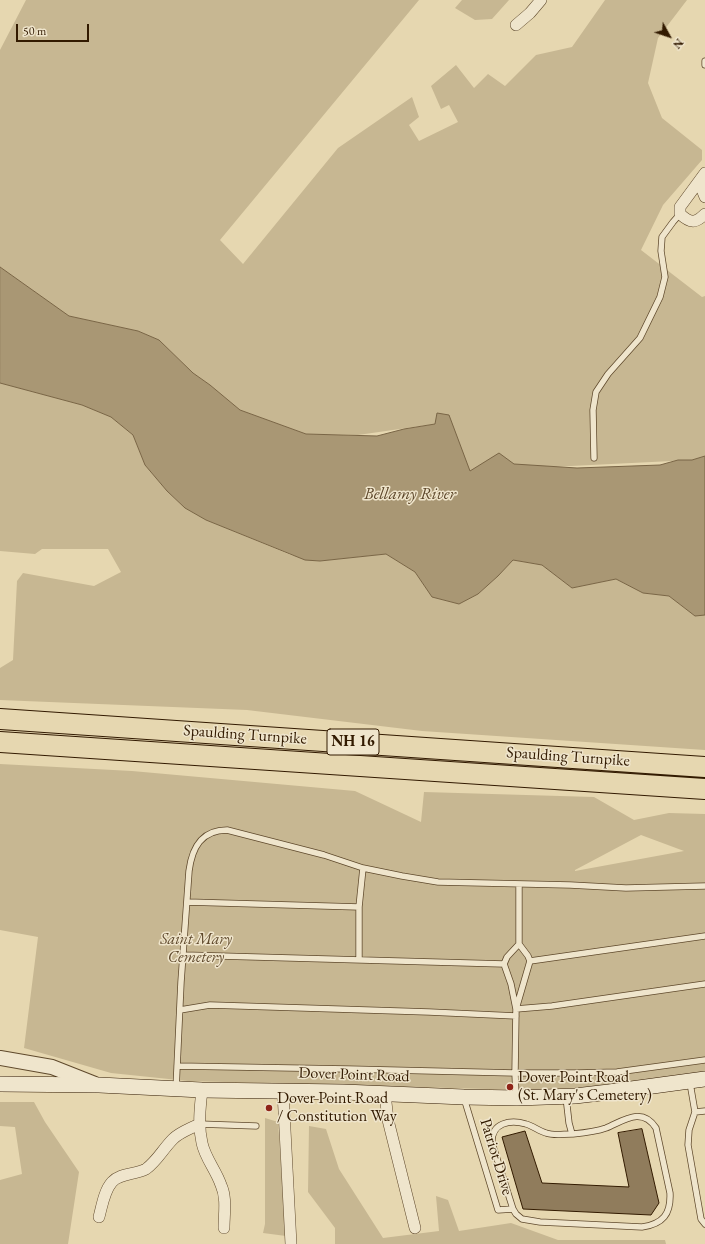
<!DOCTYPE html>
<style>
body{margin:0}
#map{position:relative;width:705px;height:1244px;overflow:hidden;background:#e6d7b0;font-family:"EB Garamond",serif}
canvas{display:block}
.north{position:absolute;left:649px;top:16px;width:40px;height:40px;-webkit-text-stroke:3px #efe5cc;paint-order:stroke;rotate:130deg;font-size:11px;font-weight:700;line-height:16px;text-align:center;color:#321a00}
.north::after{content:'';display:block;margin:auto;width:14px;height:18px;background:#321a00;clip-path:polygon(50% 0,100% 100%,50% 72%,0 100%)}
.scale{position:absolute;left:16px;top:24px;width:73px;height:18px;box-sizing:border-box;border:2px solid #321a00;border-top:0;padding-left:5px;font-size:12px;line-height:14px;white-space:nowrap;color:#321a00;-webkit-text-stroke:3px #efe5cc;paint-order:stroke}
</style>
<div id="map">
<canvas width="705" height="1244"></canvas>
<div class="north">N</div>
<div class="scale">50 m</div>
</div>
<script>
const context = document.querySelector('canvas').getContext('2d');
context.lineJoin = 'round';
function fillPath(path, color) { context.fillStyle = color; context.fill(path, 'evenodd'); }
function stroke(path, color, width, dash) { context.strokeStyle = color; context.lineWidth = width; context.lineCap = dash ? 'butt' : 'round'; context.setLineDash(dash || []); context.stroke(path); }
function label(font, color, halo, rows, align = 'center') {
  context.font = font + ' "EB Garamond",serif'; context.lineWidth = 3; context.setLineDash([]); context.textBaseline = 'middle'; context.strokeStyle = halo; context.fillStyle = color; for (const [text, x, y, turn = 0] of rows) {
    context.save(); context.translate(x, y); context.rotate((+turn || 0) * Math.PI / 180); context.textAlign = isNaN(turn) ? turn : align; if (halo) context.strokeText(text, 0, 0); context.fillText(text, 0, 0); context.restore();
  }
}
const green = new Path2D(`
 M26 0H419L220 240 243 264 338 148 412 97 419 117 409 125 419 141 458 122 449 105 441 109 431 86 456 65 474 88 488 74 505 86 536 55 572 47 605 0H687L658 38 648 83 662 118 702 150V160L663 205 641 250 702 297 705 296V456L692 460 470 471 435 424 358 435 306 434 240 410 210 385 193 373 159 340 138 331 69 316 0 267V50Z
 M462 0H509L492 19 475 20 455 8Z
 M0 383 82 405 111 417 133 435 145 465 167 491 185 508 206 520 291 555 320 561 386 554 415 572 432 597 459 604 478 594 498 576 513 560 542 565 572 588 616 579 643 593 669 596 695 616 705 615V750L422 731 247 710 0 700V668L13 660 17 581 23 573 94 586 121 572 108 549H42L35 554 0 551Z
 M0 764 132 771 355 791 421 822 424 792 594 797 634 820 669 813 705 814V1072L590 1087 525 1090 188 1081 111 1073 24 1048 38 937 0 930ZM641 835 684 851 575 871V870Z
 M0 1102H34L45 1122 79 1172 68 1244H0V1180L22 1174 15 1127 0 1126Z
 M265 1118 278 1122 286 1236 263 1233 265 1224Z
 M309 1126 326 1129 339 1169 383 1238 439 1231 436 1196 448 1200 459 1231 511 1223 558 1240H665L666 1244H335V1228L308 1192Z`);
const water = new Path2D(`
 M0 267 69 316 138 331 159 340 193 373 210 385 240 410 306 434 377 436 404 429 435 424 437 413 449 415 470 471 499 453 514 464 577 468 660 465 678 460H692L705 456V615L695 616 669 596 643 593 616 579 572 588 542 565 513 560 498 576 478 594 459 604 432 597 415 572 386 554 320 561 305 560 206 520 185 508 167 491 145 465 133 435 111 417 82 405 0 383Z`);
const building = new Path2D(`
 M642 1129 659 1203 651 1215 523 1209 502 1137 525 1131 542 1183 629 1187 618 1133Z`);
const service = new Path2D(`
 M705 61V65
 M594 458 593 410 596 392 608 374 640 338 660 297 665 277 661 251 662 237 673 222 680 214
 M363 868 402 876 438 882 570 885 626 888 705 886
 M519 885V944
 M187 902 359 907
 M184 955 504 964
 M530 961 705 936
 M180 1010 210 1005 429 1012 516 1016
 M177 1066 348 1069 515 1073H577L617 1072 705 1060
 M690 1083 695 1112 705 1111
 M176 1089 181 982 189 871C192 848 201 830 227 830L324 855 363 868 359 907V960
 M516 1096 515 1073 516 1009 530 961 528 956 519 944 507 957 504 964 511 984 516 1009 552 1006 705 984
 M566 1097 569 1123 572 1134C563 1134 554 1136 546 1133 539 1131 533 1126 526 1124 510 1119 491 1123 492 1143L513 1209 516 1214 522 1219 540 1222 642 1227C663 1224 671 1214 670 1193L656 1128C642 1106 623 1121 606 1128 595 1132 583 1133 572 1134
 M464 1098 498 1210 513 1209
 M695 1112 689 1130 688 1145 701 1219 705 1224
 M199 1124 256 1126`);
const minor = new Path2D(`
 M516 25 530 13 541 0
 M705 173 680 207V214C690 223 695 224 705 214
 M699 182 705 197
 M202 1090C200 1108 198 1125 202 1143 205 1158 216 1170 221 1185 227 1198 224 1214 224 1228
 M283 1092 291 1244
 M385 1094 388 1120 415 1228
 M99 1217C102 1206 104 1191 112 1182 120 1173 135 1175 146 1169 157 1161 163 1149 173 1139 180 1132 190 1129 199 1124`);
const tertiary = new Path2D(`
 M0 1058 52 1067 95 1084`);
const secondary = new Path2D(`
 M0 1084 99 1085 202 1090 343 1092 464 1097 517 1098 575 1096 609 1092 705 1079`);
const motorway = new Path2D(`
 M0 719 705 767
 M0 742 705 789`);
const markers = [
 [510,1087,4,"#8f2418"],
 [269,1108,4,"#8f2418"]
];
const shields = [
 [353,742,52]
];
const shieldNames = [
 ["NH 16",353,742]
];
const streetNames = [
 ["Spaulding Turnpike",245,735,4],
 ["Spaulding Turnpike",568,757,4],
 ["Dover Point Road",354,1075,2],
 ["Patriot Drive",496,1157,73]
];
const parkNames = [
 ["Saint Mary",196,940],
 ["Cemetery",196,958]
];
const poiNames = [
 ["Dover Point Road",518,1078],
 ["(St. Mary's Cemetery)",518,1096],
 ["Dover Point Road",277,1099],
 ["/ Constitution Way",277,1117]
];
const waterNames = [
 ["Bellamy River",410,494]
];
fillPath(green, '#c7b792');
fillPath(water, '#a99774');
stroke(water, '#796546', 1);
fillPath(building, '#907c5c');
stroke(building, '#321a00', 1);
stroke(service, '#5f492c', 7);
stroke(minor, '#5f492c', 12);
stroke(tertiary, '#5f492c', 16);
stroke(secondary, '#321a00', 16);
stroke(motorway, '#321a00', 22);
stroke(service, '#efe5cc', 5.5);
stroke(minor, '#efe5cc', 11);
stroke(tertiary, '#efe5cc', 14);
stroke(secondary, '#efe5cc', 15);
stroke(motorway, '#e6d7b0', 20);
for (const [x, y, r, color] of markers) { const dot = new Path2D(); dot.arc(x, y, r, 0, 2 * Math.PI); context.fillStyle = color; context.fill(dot); stroke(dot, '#efe5cc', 1.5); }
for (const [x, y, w] of shields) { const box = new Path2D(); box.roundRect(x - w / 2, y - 13, w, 26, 3); context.fillStyle = '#efe5cc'; context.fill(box); stroke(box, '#321a00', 1); }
label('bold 15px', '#321a00', null, shieldNames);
label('16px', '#321a00', '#efe5cc', streetNames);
label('italic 16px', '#5f492c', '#efe5cc', parkNames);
label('16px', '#321a00', '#efe5cc', poiNames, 'left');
label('italic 17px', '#5c4629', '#efe5cc', waterNames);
</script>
